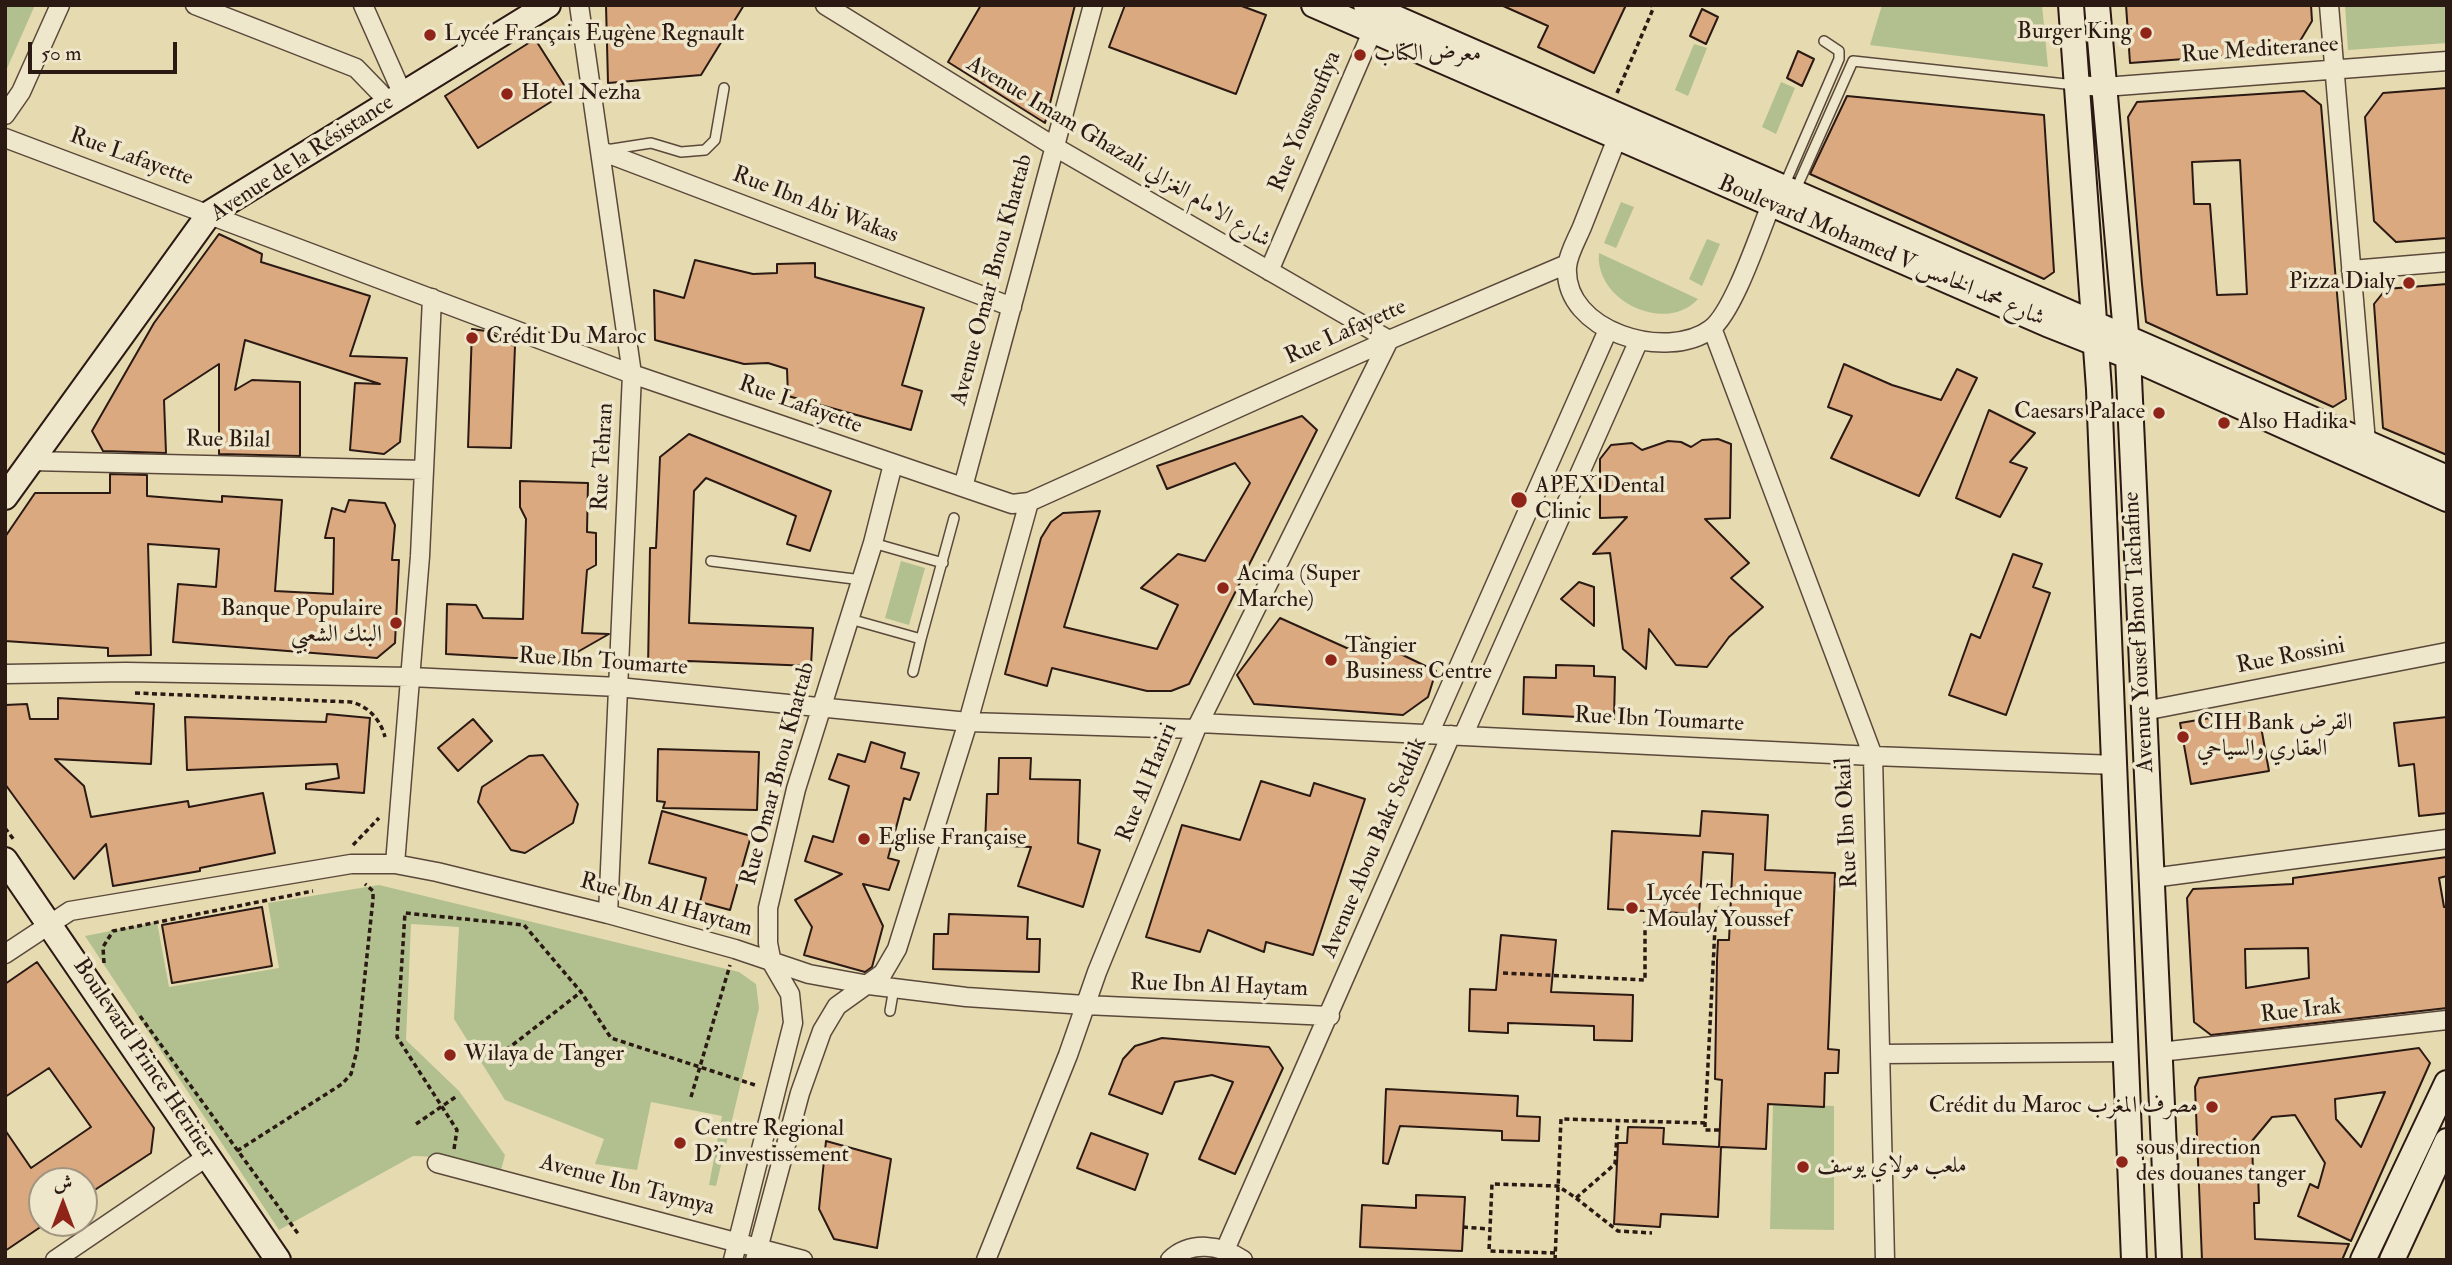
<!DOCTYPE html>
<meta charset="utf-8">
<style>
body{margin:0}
#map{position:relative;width:2452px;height:1265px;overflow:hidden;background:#e6dab1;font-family:"IM FELL Double Pica",Amiri,serif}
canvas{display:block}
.frame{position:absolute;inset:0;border:7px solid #2b1913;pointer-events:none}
.north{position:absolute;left:28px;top:1167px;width:70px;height:70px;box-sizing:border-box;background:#efe7cc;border:2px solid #a19582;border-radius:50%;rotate:0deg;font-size:19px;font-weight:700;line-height:28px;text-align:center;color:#2b1913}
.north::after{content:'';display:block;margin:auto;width:24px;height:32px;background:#8f2418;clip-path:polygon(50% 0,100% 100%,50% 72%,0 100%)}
.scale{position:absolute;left:28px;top:42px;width:149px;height:32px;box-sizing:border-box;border:4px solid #2b1913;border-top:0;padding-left:9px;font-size:21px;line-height:24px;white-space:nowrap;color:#2b1913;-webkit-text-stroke:5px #efe7cc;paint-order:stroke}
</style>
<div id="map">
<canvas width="2452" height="1265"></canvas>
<div class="frame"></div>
<div class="north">ش</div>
<div class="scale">50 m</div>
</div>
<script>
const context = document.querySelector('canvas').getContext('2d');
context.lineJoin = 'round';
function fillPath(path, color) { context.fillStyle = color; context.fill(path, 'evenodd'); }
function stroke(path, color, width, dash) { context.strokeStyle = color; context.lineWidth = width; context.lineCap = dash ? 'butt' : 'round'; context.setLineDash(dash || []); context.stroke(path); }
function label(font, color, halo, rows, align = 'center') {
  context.font = font + ' "IM FELL Double Pica",Amiri,serif'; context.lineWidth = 7; context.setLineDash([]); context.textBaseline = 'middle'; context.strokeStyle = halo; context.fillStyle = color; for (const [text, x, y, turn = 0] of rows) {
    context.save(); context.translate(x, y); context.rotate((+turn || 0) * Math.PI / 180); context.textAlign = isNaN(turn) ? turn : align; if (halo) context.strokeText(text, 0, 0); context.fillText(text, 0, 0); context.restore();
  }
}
const green = new Path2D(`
 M5 5H35L5 73Z
 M1882 5H2042L2048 67 1870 45Z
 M2345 5H2447V43L2348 50Z
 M1694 44 1707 48 1688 96 1675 90Z
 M1781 82 1795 88 1776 134 1762 127Z
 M1621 202 1634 207 1616 248 1604 243Z
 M1707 239 1720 244 1702 286 1689 279Z
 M1599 253 1698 299C1665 335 1594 300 1599 253Z
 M901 561 925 568 909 625 885 618Z
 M379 885 739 972 756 984 759 1008 716 1186 709 1185 722 1116 651 1102 637 1170 595 1164 604 1139 505 1100 454 1019 459 927 411 924 406 1040 459 1091 505 1155 500 1174 442 1157 413 1156 279 1230 85 936 157 922 169 987 279 968 268 903Z
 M1773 1104 1834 1106V1230L1770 1229Z`);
const building = new Path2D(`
 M606 5H744L701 75 608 83Z
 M981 5H1075L1045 123 948 62Z
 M1125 5H1239L1266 15 1236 94 1109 47Z
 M1501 5H1626L1594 73 1538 47 1548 26Z
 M2126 5H2311L2312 21 2294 51 2130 63Z
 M1702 9 1718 17 1706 44 1690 36Z
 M535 39 568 91 478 148 445 96Z
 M1798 51 1814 59 1802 86 1787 78Z
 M2447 88V238L2396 242 2374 221 2365 117 2383 93Z
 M2304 91 2321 105 2346 399 2333 407 2146 322 2142 284 2128 117 2137 102ZM2240 160 2247 294 2217 295 2210 204H2194L2192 162Z
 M1847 96 2044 115 2054 272 2044 279 1810 174Z
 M219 234 262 254 261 262 370 296 350 356 407 358 400 442 384 454 350 450 355 383 380 384 245 340 235 390 252 380 300 382V456L219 454V364L164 400 166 453 103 451 92 431 154 323Z
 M695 260 753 274 777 273V264L815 263V277L924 308 902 385 922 391 911 430 788 396 787 369 768 363 744 364 655 340 654 290 684 298Z
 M2447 284V455L2383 428 2374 304 2386 289Z
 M472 329 486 331 515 346 511 448 468 447Z
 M1844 364 1892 385 1941 400 1957 369 1977 378 1919 496 1831 458 1852 416 1828 407Z
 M1989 410 2035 433 2010 462 2027 468 2000 517 1956 498Z
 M1302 416 1317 430 1189 684 1171 691H1147L1052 668 1047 686 1005 674 1041 538 1051 522 1063 513 1100 511 1064 627 1157 649 1178 605 1141 588 1178 554 1205 561 1250 483 1235 463 1167 489 1157 466Z
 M689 434 831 491 810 551 787 544 796 516 706 478 694 491 689 623 813 628 811 666 688 661V669H648L650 548H656L660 457Z
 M1718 439 1731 444 1730 518 1705 519 1749 563 1731 578 1763 607 1729 637 1707 667 1676 665 1649 629 1646 669 1623 649 1610 553 1593 554 1627 517 1600 518V459L1611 445 1632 443 1642 450 1668 441 1681 442 1691 447 1702 440Z
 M110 474 147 475V496L222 502V496L282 500 275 591 333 594 334 538H325L332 508 345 512 349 500 385 503 395 525 392 560H399L395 643 377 658 173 642 178 584 216 587 219 549 148 544 151 655 108 656V648L5 641V537L35 493H110Z
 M520 481 588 483 587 532 596 533V565L587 570 582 633 609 634 553 666 549 660 446 654 447 604 476 605 483 618 523 619 526 519 520 507Z
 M2013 554 2042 564 2033 587 2050 593 2006 715 1949 695 1971 634 1980 638Z
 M1579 582 1594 587V626L1561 599Z
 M1280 618 1349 649 1361 635 1436 671 1428 697 1403 715 1254 704 1237 675Z
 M1556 665 1594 666V676L1615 677 1614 719 1523 714 1524 677 1556 678Z
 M58 698 154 704 151 764 55 759 84 786 91 817 188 801 189 807 263 793 275 853 200 868V871L113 886 106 844 74 879 5 784V705L27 704 30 719H58Z
 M2258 710 2269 771 2191 784 2180 723Z
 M327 714 370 718 364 793 306 789V784L339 778 337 764 187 770 185 717 326 722Z
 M2447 717V813L2419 816 2414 764 2399 766 2394 723Z
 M473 719 492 741 458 771 438 748Z
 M871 742 905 753 901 768 919 773 910 800 904 798 888 858 899 861 889 890 863 884 883 926 872 967 865 972 804 955 812 927 795 900 842 874 805 861 813 836 833 842 849 786 829 779 838 754 865 762Z
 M658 749 759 752 757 810 663 808 665 802 657 801Z
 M543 755 578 804 573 823 525 853 511 850 478 802 482 787 529 756Z
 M999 758H1031L1030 779 1080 780 1078 843 1100 850 1083 907 1018 886 1031 847 985 845 987 794H998Z
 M1261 781 1310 796 1314 783 1365 799 1313 955 1266 942 1264 952 1208 930 1200 952 1146 937 1182 825 1240 840Z
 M662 811 751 836 730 910 700 902 706 878 649 863Z
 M1702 811 1768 815 1765 870 1835 873 1828 1049 1839 1050 1838 1073H1825L1824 1107 1768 1104 1766 1149 1721 1147 1718 1217 1661 1214 1660 1227 1614 1224 1618 1143H1627L1628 1127 1664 1128 1663 1144 1719 1147 1722 1080 1715 1079 1717 960 1718 940H1729L1733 854 1703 852 1699 914 1608 909 1612 831 1700 836Z
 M2447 857V876L2439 878 2444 907H2447V1008L2211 1035 2194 1022 2187 898 2193 889 2293 884V878ZM2308 948 2309 978 2246 988 2245 949Z
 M262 907 272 966 172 983 162 925Z
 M949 914 1028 917 1027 939H1040L1039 972 933 969 934 934H948Z
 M1501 935 1556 940 1551 992 1633 995 1632 1041 1594 1040V1026L1508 1023V1033L1469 1031 1470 989 1496 990Z
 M37 962 154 1128 151 1153 84 1197V1181H42V1226L5 1251V1130L31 1168 91 1127 49 1068 5 1097V984Z
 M1162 1038 1269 1047 1283 1068 1235 1174 1199 1159 1233 1082 1212 1075 1175 1082 1162 1114 1109 1094 1123 1059 1135 1046Z
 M2419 1048 2430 1063 2351 1241 2298 1216 2310 1184 2318 1188 2325 1163 2295 1115 2272 1117 2252 1141 2253 1172 2258 1171 2259 1203H2254L2255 1239 2349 1244 2342 1260H2202L2195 1087 2199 1078ZM2385 1092 2361 1147 2336 1119 2335 1099Z
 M1386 1089 1518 1096 1517 1116 1540 1117 1539 1141 1502 1140V1131L1400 1126 1388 1164 1383 1163Z
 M1091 1133 1148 1154 1135 1190 1077 1168Z
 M826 1141 891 1159 877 1248 834 1239 819 1209Z
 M1416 1195 1465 1197 1462 1251 1360 1247 1362 1205 1416 1208Z`);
const path = new Path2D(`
 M1617 93 1653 9 1652 5
 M135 693 351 702C369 706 381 721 385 737
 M5 828 14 840
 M353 845 379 818
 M104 963 103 947 113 931 313 891
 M1503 973 1645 980V920L1716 922
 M140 1016 299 1235
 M506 1050 581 992
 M691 1097 730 965
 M416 1124 457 1096
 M1719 1130H1705V1123L1716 908 1730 909
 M454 1149 457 1130 397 1037 405 913 524 925 581 992 611 1038 758 1086
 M237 1151 342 1084 351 1074 357 1050 373 899V891L365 884
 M1576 1198 1618 1231 1652 1233
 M1463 1227 1489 1229
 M1555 1253 1489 1251 1492 1184 1558 1186 1576 1198 1615 1164 1618 1120
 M1555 1260 1561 1119 1705 1123`);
const lane = new Path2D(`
 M606 150 651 143 681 152 705 150 715 140 724 88
 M1784 186 1839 59V51L1824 41
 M1796 189 1853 61 2075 85
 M873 543 943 563
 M711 561 862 580
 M850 619 921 639 954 518
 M913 672 921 639
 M890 1011 894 988`);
const street = new Path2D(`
 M195 5 356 68 388 101
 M363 5 403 95
 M579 5 632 374 608 914
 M825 5 1055 147 1389 340
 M2329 5 2366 442
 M2077 85 2104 87 2447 61
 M5 115 21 92 60 5
 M1621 128C1608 161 1595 194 1582 227 1577 239 1568 254 1567 267 1563 332 1667 362 1711 329 1734 311 1759 234 1771 205
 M5 138 632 374 1012 504 1029 502 1389 340 1567 264
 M601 151 1012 307
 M2351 270 2447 262
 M1269 271 1372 32
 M1712 328 1873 756 1885 1260
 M31 461 424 470
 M963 487 1093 5
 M5 674 126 672 411 677 618 687 968 722 1196 729
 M2144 711 2447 652
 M1199 723 1873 756 2116 765
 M1429 734 1608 330
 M1463 736 1639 340
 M395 864 420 556 432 298
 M2152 878 2447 839
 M5 954 70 911 351 864H395L437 872 608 914 735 949 809 974 869 985 966 997 1085 1005 1330 1016
 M2160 1052 2447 1020
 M1881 1054 2128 1052
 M437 1163 803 1260
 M1225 1250 1451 735
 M55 1260 208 1156
 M733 1260 793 1023 790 994 772 963 768 943V908L796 789 873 543 893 464
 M755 1260 800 1093 822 1031 837 1006 883 973 897 949 968 722 1029 502
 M986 1260 1068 1055 1097 972 1196 729 1389 340
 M1170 1260C1191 1240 1221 1245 1243 1260`);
const secondary = new Path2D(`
 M1314 5 2047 324 2128 356 2447 499
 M1366 5 2447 478
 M2071 5 2099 389 2134 1260
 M2097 5 2128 356 2169 1260
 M5 497 210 213 548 5
 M5 860 278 1260
 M2363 1260 2447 1083
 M2392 1260 2447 1141`);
const markers = [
 [2146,33,7,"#8f2418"],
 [430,35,7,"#8f2418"],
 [1360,55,7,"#8f2418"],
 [507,94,7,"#8f2418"],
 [2409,283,7,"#8f2418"],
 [472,338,7,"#8f2418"],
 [2159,413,7,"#8f2418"],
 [2224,423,7,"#8f2418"],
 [1519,500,9,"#8f2418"],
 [1223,588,7,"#8f2418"],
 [396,623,7,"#8f2418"],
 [1331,660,7,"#8f2418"],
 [2183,737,7,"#8f2418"],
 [864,839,7,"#8f2418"],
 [1632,908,7,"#8f2418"],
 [450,1055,7,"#8f2418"],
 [2212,1107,7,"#8f2418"],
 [680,1143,7,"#8f2418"],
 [2122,1162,7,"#8f2418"],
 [1803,1167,7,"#8f2418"]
];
const poiNames = [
 ["Burger King",2132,33,"right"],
 ["Lycée Français Eugène Regnault",444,35],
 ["معرض الكتاب",1374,55],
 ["Hotel Nezha",521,94],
 ["Pizza Dialy",2395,283,"right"],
 ["Crédit Du Maroc",486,338],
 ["Caesars Palace",2145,413,"right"],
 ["Also Hadika",2238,423],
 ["APEX Dental",1535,487],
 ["Clinic",1535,513],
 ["Acima (Super",1237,575],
 ["Marche)",1237,601],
 ["Banque Populaire",382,610,"right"],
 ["البنك الشعبي",382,636,"right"],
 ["Tangier",1345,647],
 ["Business Centre",1345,673],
 ["CIH Bank القرض",2197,724],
 ["العقاري والسياحي",2197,750],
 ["Eglise Française",878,839],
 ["Lycée Technique",1646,895],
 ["Moulay Youssef",1646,921],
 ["Wilaya de Tanger",464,1055],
 ["Crédit du Maroc مصرف المغرب",2198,1107,"right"],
 ["Centre Regional",694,1130],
 ["D'investissement",694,1156],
 ["sous direction",2136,1149],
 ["des douanes tanger",2136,1175],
 ["ملعب مولاي يوسف",1817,1167]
];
const streetNames = [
 ["Rue Mediteranee",2260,51,-4],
 ["Rue Youssoufiya",1306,122,-67],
 ["Avenue Imam Ghazali شارع الامام الغزالي",1118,153,31],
 ["Rue Lafayette",131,158,20],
 ["Avenue de la Résistance",303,159,-33],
 ["Rue Ibn Abi Wakas",815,206,21],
 ["Boulevard Mohamed V شارع محمد الخامس",1881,252,23],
 ["Avenue Omar Bnou Khattab",993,280,-75],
 ["Rue Lafayette",1346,333,-24],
 ["Rue Lafayette",800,406,20],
 ["Rue Bilal",228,441,1],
 ["Rue Tehran",604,457,-87],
 ["Avenue Yousef Bnou Tachafine",2140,632,-93],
 ["Rue Rossini",2291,657,-11],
 ["Rue Ibn Toumarte",603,663,4],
 ["Rue Ibn Toumarte",1659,721,3],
 ["Rue Omar Bnou Khattab",779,774,-75],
 ["Rue Al Hariri",1148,783,-68],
 ["Rue Ibn Okail",1848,823,-93],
 ["Avenue Abou Bakr Seddik",1375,848,-67],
 ["Rue Ibn Al Haytam",666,906,16],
 ["Rue Ibn Al Haytam",1219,987,2],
 ["Rue Irak",2301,1012,-6],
 ["Boulevard Prince Heritier",143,1059,56],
 ["Avenue Ibn Taymya",627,1186,15]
];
fillPath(green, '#b1c08e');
fillPath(building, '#daa97f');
stroke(building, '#2b1913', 2);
stroke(lane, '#5a493a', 12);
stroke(street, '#5a493a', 21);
stroke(secondary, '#2b1913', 28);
stroke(path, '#2b1913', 3.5, [5, 3.5]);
stroke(lane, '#efe7cc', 9);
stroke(street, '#efe7cc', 18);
stroke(secondary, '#efe7cc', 24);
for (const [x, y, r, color] of markers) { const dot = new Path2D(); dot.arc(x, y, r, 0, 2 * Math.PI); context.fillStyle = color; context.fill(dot); stroke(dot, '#efe7cc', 2.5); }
label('23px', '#2b1913', '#efe7cc', poiNames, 'left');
label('23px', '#2b1913', '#efe7cc', streetNames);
</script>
